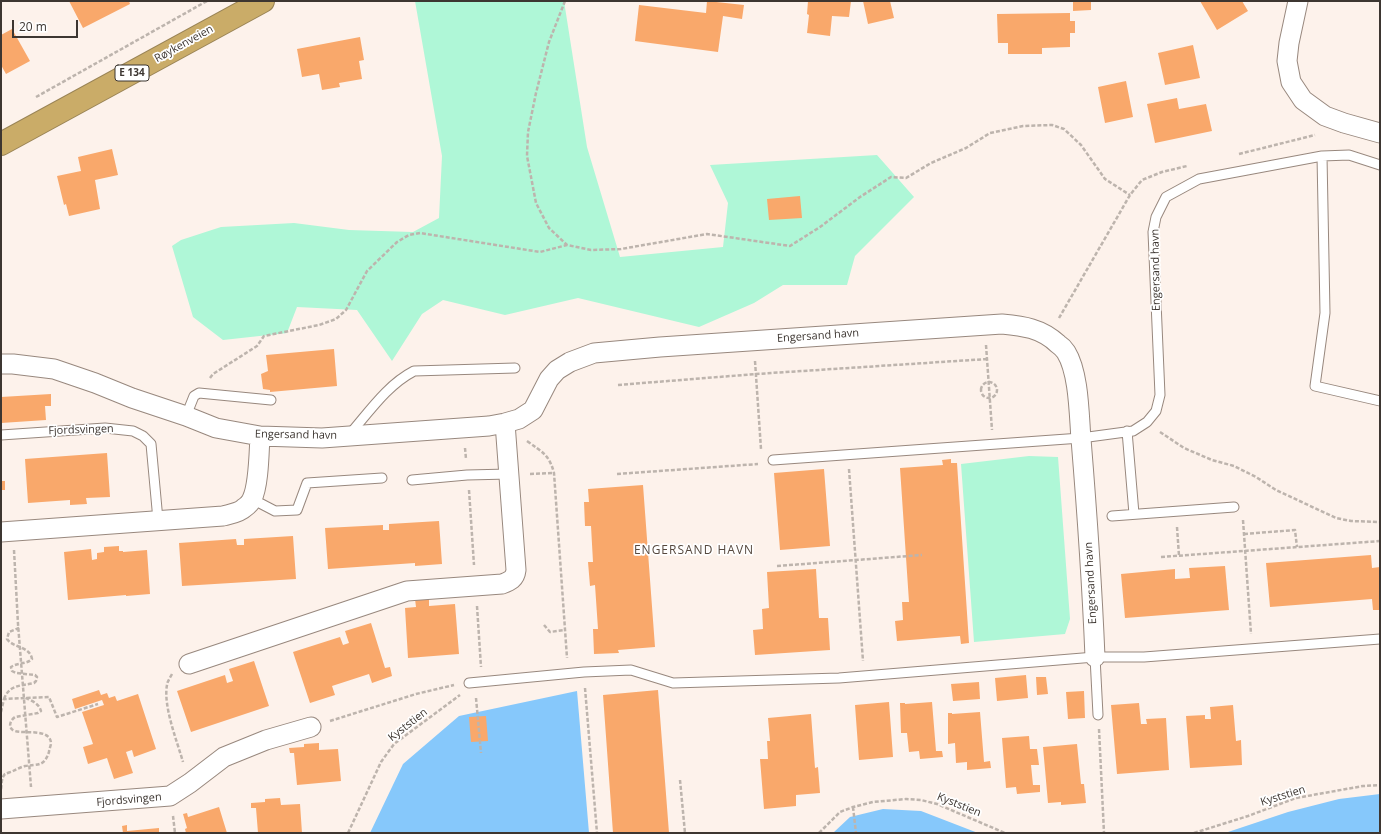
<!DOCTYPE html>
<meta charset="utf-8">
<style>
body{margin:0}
#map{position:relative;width:1381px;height:834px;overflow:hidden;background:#fdf2eb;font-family:"Open Sans",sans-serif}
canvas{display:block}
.frame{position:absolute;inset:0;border:2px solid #3d3631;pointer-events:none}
.scale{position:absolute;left:12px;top:20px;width:66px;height:18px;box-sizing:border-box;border:2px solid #3d3631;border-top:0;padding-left:5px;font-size:12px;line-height:14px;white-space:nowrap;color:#3d3631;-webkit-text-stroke:3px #fff;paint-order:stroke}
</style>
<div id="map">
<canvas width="1381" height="834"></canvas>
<div class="frame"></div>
<div class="scale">20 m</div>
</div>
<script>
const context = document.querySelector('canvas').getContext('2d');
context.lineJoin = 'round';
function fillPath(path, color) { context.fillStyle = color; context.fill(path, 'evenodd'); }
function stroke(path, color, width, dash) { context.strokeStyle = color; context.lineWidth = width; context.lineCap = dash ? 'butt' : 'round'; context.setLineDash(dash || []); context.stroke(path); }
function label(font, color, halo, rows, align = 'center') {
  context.font = font + ' "Open Sans",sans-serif'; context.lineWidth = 3.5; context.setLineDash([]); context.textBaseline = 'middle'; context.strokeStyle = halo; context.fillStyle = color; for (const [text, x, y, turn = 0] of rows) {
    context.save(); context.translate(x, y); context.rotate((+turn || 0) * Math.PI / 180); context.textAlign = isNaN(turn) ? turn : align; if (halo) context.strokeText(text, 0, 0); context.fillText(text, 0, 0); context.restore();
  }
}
const green = new Path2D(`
 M415 1H564L587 147 620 257 723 247 728 203 710 165 877 155 914 197 855 256 847 285H783L754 303 699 327 578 298 505 315 443 300 422 314 392 361 357 310 297 307 287 333 223 340 193 317 172 246 181 240 221 227 294 223 349 230 413 232 439 218 442 156Z
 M1029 456 1058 457 1070 619 1065 634 974 642 961 464Z`);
const water = new Path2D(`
 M577 691 589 833H370L403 764 459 716Z
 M1380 794V833H1225L1288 812 1339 799Z
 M883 809 921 811 978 833H833L850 817Z`);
const building = new Path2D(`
 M69 1H129L130 4 83 28Z
 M707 1 744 5 742 19 723 16 718 52 635 41 639 5 706 13Z
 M808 1H851L849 17 832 16 830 36 807 33 809 15 807 14Z
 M863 1H890L894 18 868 24Z
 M1073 1H1091V10L1073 11Z
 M1200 1H1242L1248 11 1217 30Z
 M1070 13V21H1075V33H1070V47L1042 48V54H1008V43H998L997 14Z
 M12 29 30 61 6 74 1 65V35Z
 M360 37 364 60 359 61 362 79 339 83 340 87 322 90 319 74 302 77 297 49Z
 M1193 45 1200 78 1165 85 1158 53Z
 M1126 81 1133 117 1105 123 1098 87Z
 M1177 98 1179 109 1206 104 1212 131 1155 143 1147 104Z
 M112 149 118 175 95 180 100 209 69 216 66 204 64 205 57 176 81 171 78 157Z
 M800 196 802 218 769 220 767 199Z
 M334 349 337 386 270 392V390L263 389 261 374 268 371 266 355Z
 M51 394V406H45L46 420 1 423V397Z
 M107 453 110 497 86 498 87 504 70 505V500L28 503 25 459Z
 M951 459V463H957L969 643 961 644 960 636 897 641 895 621 903 620 902 602H909L900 468 943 465 942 460Z
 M824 469 830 546 780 550 774 473Z
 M1 481H5V490H1Z
 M643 485 655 647 618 650 619 653 594 654 593 629H598L595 585 590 586 588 562H593L591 526H585L584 502H589L588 489Z
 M439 521 442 564 415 566V563L328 569 325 528 383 525V530H389V524Z
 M293 536 296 579 182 586 179 543 236 539 237 545H244V539Z
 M119 546V551H123V552L147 550 150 594 126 596V595L68 600 64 552 91 549 92 560 97 559V553L104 552V547Z
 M1371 555 1372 568 1380 567V610H1373L1372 599 1270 607 1266 563Z
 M1225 566 1229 610 1125 618 1121 574 1175 569V579L1190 578 1189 568Z
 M816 569 819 618H828L830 650 755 655 753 630 763 629 762 609 769 608 767 572Z
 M429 598V606L455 604 459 654 408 658 405 608 416 607 415 599Z
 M371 623 385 668 390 667 392 676 372 683 369 674 332 686 335 695 310 703 293 652 340 637 343 645 349 643 345 631Z
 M254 661 269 706 191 732 177 691 225 675 227 683 233 681 229 669Z
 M1026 675 1028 698 997 701 995 678Z
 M1036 677H1046L1048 694 1037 695Z
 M979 682 980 699 953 701 951 684Z
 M99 690 101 695 107 693 109 698 115 696 117 701 138 694 156 749 134 757 132 750 126 752 133 773 114 779 107 758 88 764 83 747 93 744 82 712 104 705 102 700 75 709 72 699Z
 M658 690 669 833H613L603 695Z
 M1084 691 1085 718 1068 719 1066 692Z
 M889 702 893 757 859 760 855 705Z
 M932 702 936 751H942L943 757 920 759 919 751 909 752 907 733H901L900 703H905V704Z
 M1139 703 1141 724H1147L1146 719 1166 718 1169 770 1117 774 1111 705Z
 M1233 705 1236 741 1241 740 1242 765 1190 768 1186 716 1205 715V719H1211L1210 707Z
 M980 712 984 762 990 761 991 768 967 770V762L956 763 955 743 948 744V713H952V714Z
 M811 714 815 768 818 767 820 793 796 795V806L764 809 760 759H768L767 741H770L768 718Z
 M486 716 488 741 471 742 469 717Z
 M1029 736 1030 749H1037L1039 765H1031L1033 785H1040V792L1017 794 1016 787 1006 788 1002 738Z
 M319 743V750L338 749 341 781 297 785 294 753H290L289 748 304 747V744Z
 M1077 744 1081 784H1084L1086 803 1061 805V802L1048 803 1043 747Z
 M280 798 281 805 300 804 302 833H258L256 808H251V803L265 802V799Z
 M219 807 227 833H186L185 829 187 828 183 814 187 813 188 817Z
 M127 825V831L159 828V833H123L122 826Z`);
const path = new Path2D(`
 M565 1 549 42 536 93 528 132 527 156 536 203 549 228 567 245 591 250 621 249 707 234 790 246 820 227 860 197 891 177 906 178 931 163 966 148 990 133 1023 126 1052 125 1064 129 1081 145 1105 179 1130 195
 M36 97 207 1
 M1239 154 1315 135
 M1059 318 1130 195 1142 180 1162 172 1187 166
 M986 345 992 430
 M755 361 761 449
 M210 378 213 374 257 346 264 336 319 325 336 319 346 310 367 271 397 242 409 235 420 233 540 252 567 245
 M981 390a8 8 0 1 1 16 0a8 8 0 1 1-16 0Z
 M618 385 756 374 987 359
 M1160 432 1184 448 1212 460 1234 466 1256 477 1276 490 1336 518 1351 521 1380 522
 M527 441C542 452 549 454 554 473L567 658
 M465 448 466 459
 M849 469 863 661
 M530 474 554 473
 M617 474 758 464
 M469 490 474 565
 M1243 520 1251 634
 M1177 527 1179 556
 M1244 534 1295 530 1297 547
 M14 550 18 624 31 787
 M1161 557 1380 541
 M777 566 922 555
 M477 606 481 667
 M544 625 550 632 565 630
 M172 674C170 678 167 682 167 685 163 706 177 741 183 762
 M585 688 597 833
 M476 698 481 753
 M4 699C9 685 20 686 34 683L36 681 37 677 35 675 16 673 12 671 11 667C18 662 26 665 32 659 30 646 13 648 7 639L9 632 19 628
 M1 712 4 699 49 697 57 717 98 704
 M330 721 416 694 454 685
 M1099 729 1104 833
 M680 780 685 833
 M1 789C2 784 1 778 5 774 7 773 11 772 13 771 17 769 21 767 25 766 38 764 44 767 49 752 49 749 51 746 51 743 50 728 24 734 15 731 8 729 9 721 15 717L38 713 41 711C39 703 30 700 24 697
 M853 807 856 833
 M173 816 175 833
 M348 833 381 762 394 744 460 695
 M819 833 840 812 853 807 873 802 906 799 921 800 937 804 1005 833
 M1194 833 1248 816 1296 798 1363 786 1380 785`);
const lane = new Path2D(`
 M1322 156 1325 313 1315 386 1380 401
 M186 416 194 396 199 393 271 400
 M1127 431 1134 514
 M1 435 105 428 133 431 143 436 151 444 158 520
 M349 435C369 412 387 385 414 371L515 368
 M773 460 1081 438 1133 431 1147 422 1156 411 1160 395 1153 232 1156 217 1166 197 1199 179 1322 156 1349 155 1380 165
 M412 480 467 475 509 474
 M252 499 275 511 297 510 307 483 382 478
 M1112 516 1234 507
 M1095 657 1098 715
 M469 683 584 672 631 670 673 683 839 678 1095 657H1144L1380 639`);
const street = new Path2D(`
 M1298 1 1289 43 1287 61 1291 82 1303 100 1325 116 1344 123 1380 133
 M1 364H13L54 369 95 383 132 398 186 416 216 428 260 436 322 438 489 426 505 423 516 570C515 579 510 581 502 584L407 591 401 593 189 664
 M505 423 519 419 533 410 549 379 557 370 570 362 594 353 660 347 1002 324C1023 326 1041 328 1058 344 1061 346 1064 349 1066 352 1079 373 1079 414 1081 439 1087 512 1092 584 1095 657
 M1 532 223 516C230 514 239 513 244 508 247 506 251 502 252 499 259 485 259 451 260 436
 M1 809 170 796 190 783 224 757 266 740 311 727`);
const highway = new Path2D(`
 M1 144 263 1`);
const shields = [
 [132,73,34]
];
const shieldNames = [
 ["E 134",132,73]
];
const streetNames = [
 ["Røykenveien",184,44,-29],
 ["Engersand havn",1156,270,-91],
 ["Engersand havn",818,336,-4],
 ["Fjordsvingen",81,430,-2],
 ["Engersand havn",296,435,1],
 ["Engersand havn",1091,583,-93],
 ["Kyststien",408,725,-38],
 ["Kyststien",1283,796,-17],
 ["Fjordsvingen",129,800,-5],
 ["Kyststien",959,805,22]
];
const neighbourhoodNames = [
 ["ENGERSAND HAVN",694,551]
];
fillPath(green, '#aff7d7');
fillPath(water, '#86c8fb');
fillPath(building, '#f9a86b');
stroke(lane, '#98887e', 11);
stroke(street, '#98887e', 21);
stroke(highway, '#998355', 24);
stroke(path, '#bdb4ad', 2.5, [4, 2]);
stroke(lane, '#fff', 9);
stroke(street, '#fff', 19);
stroke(highway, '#caac68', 22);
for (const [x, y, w] of shields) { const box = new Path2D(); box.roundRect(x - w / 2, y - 8, w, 16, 3); context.fillStyle = '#fff'; context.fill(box); stroke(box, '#3d3631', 1); }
label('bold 10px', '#3d3631', null, shieldNames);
label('11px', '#3d3631', '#fff', streetNames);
context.letterSpacing = '1px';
label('12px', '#56483e', '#fff', neighbourhoodNames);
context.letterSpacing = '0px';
</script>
